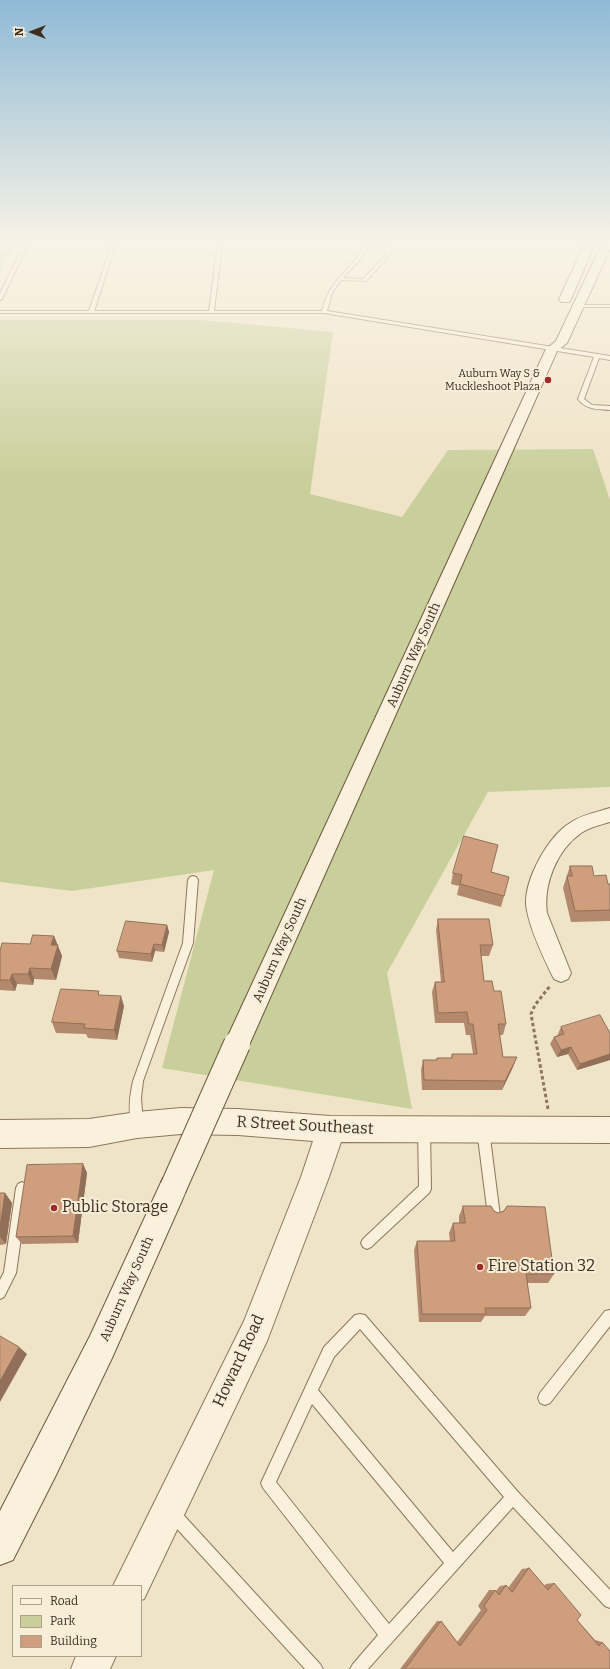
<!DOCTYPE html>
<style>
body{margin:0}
#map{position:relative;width:610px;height:1669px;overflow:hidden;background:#f0e4c8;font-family:Bitter,serif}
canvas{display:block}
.legend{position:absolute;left:12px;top:1585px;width:130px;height:72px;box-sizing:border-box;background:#f7eed8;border:1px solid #ada18e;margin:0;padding:5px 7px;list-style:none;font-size:12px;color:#3d2e20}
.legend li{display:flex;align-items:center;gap:8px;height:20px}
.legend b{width:20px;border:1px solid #ada18e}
.north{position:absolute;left:12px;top:12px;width:40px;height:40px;-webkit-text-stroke:3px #f7eed8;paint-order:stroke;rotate:270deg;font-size:11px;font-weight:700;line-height:16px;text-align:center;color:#3d2e20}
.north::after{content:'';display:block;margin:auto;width:14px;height:18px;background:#3d2e20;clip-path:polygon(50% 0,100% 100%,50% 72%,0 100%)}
</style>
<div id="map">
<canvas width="610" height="1669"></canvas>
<ul class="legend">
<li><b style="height:5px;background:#faf1dc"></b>Road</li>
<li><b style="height:11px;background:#c9cf9b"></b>Park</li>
<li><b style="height:11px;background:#cf9f7d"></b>Building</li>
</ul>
<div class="north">N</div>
</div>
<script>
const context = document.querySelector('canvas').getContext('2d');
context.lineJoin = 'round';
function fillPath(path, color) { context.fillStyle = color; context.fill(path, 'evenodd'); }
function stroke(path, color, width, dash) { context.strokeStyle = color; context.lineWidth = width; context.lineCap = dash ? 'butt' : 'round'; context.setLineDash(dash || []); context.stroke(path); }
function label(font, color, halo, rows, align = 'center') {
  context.font = font + ' Bitter,serif'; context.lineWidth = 4; context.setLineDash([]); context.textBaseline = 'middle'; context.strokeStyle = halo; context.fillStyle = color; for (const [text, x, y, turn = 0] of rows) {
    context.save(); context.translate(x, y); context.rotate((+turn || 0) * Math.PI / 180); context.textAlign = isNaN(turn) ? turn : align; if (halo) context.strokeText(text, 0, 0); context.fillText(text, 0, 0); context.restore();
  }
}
const green = new Path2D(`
 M0 244H15L0 274Z
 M0 320H204L333 332 310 494 402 517 448 450 593 449 610 500V787L488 792 387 973 412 1109 162 1068 214 870 72 891 0 882Z`);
const path = new Path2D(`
 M548 1109 531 1014 535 1005 550 986`);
const service = new Path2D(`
 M24 244H28L2 299 0 300V294Z
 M112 244H116L94 311H209L218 244H222L214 311H322C329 278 353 271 365 244H369L368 247 388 248 390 251V255L366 281 341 280 332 293 327 311 610 356V360L599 358 584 399 592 405 610 406V410C598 409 586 410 578 399L594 357 324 313H0V311H89ZM367 249 385 250 386 255 363 279 343 278 359 260Z
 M578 305H610V307H576V305Z
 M193 876 196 877 198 880 193 943 143 1081 141 1098 143 1123 141 1127 137 1128 133 1127C127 1113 130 1095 133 1081L183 943 188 880 190 877Z
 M424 1124 428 1126 430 1130 431 1189 429 1193 371 1247 367 1249 363 1247 361 1243 363 1239 419 1186 418 1130 420 1126Z
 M483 1124 487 1126 489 1130 500 1216 498 1220 494 1222 490 1220 488 1216 477 1130 479 1126Z
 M22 1182 26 1184 28 1188 16 1273 4 1297 0 1299V1280L4 1272 16 1188 18 1184Z
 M610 1310V1326L550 1403 545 1405 540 1403 538 1398 540 1393 605 1311Z
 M360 1314 365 1315 518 1492 610 1590V1608L605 1606 513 1507 368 1669H350L353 1664 378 1635 263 1488 261 1483 324 1347 355 1315ZM360 1329 504 1497 453 1552 318 1390 334 1357ZM312 1404 444 1563 389 1624 276 1482Z
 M173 1507 178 1509 320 1664 323 1669H305L168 1519 166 1514 168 1509Z`);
const minor = new Path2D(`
 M610 808V822C600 825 590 827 581 833 557 850 543 884 547 913L571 973 568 979 561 982 554 979C544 959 528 926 526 904 525 879 548 836 570 823 581 815 597 812 610 808Z`);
const tertiary = new Path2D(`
 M181 1108 238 1109 330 1116 610 1117V1143L341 1142 329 1177 267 1341 144 1599 141 1600V1586H113L244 1321 301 1177 313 1141 238 1135 181 1134 137 1138 89 1147 0 1148V1120L89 1119 137 1112Z
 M76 1656H116L110 1669H71Z`);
const secondary = new Path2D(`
 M585 244H595L571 299 569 302H561L559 299Z
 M602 244H610V249L567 343 557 351 246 1052 237 1056 228 1052 224 1044 228 1036 546 349 556 341Z
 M173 1174 183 1178 187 1188 183 1198 112 1358 55 1477 13 1560 0 1565V1511L90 1336 163 1178Z`);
const secondaryBridge = new Path2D(`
 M173 1188 237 1044`);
const wall = new Path2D(`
 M570 866 594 876 608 884H610V921L571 922 563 888Z
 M491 872 504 896 501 907 457 895 459 886 451 884 453 873Z
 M438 919 493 945 489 956H481L484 981 494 991 506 1024 503 1035H500L503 1057 513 1067 502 1090H422L421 1070 423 1060H436L437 1058H451L452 1054H473L470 1035H466L464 1023H435L432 992 435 982H441L436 930Z
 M167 925 169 932 164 952 155 951 152 962 119 958 117 951Z
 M54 936 62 956 56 980 34 979 33 985 17 984 15 991 0 990V951L30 944Z
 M101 995 124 1006 117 1040 88 1038 86 1034 56 1033 52 1022Z
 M561 1027 610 1033V1060L577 1070 568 1054 557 1057 550 1044 554 1037 558 1035V1034Z
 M83 1164 87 1173 78 1243 22 1244 16 1237Z
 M0 1193H5L12 1203 6 1244 0 1245V1246Z
 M463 1206 494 1211 554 1274 548 1283H527L531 1308 525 1316H485L481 1322H419L414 1250 417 1241H450L449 1233 453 1223H459V1216Z
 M529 1568 544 1586 546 1584 554 1583 577 1620 595 1640 602 1642 610 1669H400L437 1621H441L457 1642 481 1610 478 1606 489 1590H495L496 1591 500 1586 506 1585 508 1588 522 1569Z`);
const shadedWall = new Path2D(`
 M167 925 169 932 164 952 162 945Z
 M54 936 62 956 56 980 51 969V945Z
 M154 944 155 951 152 962 151 954Z
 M30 968 34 979 33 985 28 974Z
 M12 974 17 984 15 991 10 980Z
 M121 996 124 1006 117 1040 114 1030Z
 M571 1047 568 1054 557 1057 561 1050Z
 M610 1054V1060L577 1070 580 1064Z
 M517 1057 513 1067 502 1090 505 1081Z
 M83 1164 87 1173 78 1243 73 1236Z
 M5 1193 12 1203 6 1244 0 1237V1227Z
 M19 1347 27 1354 0 1402V1381Z`);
const building = new Path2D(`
 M464 836 498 845 491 872 509 877 504 896 460 884 462 875 453 873Z
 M570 866H592L594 876 606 875 608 884H610V910L575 911 567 876H572Z
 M438 919H489L493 945H480L484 981H492L494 991H501L506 1024H498L503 1057H517L505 1081 424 1080 423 1060H437V1058H452V1054H477L473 1024H469L467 1012 438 1013 435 982H444Z
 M126 921 167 925 162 945 154 944 151 954 117 951Z
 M33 935 54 936 51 945H58L51 969 30 968 28 974H12L10 980H0V951L2 943 30 944Z
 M61 989 99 991 98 995 121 996 114 1030 84 1028 85 1024 52 1022Z
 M600 1015 610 1033V1054L580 1064 571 1047 561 1050 554 1037 564 1034 561 1027Z
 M83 1164 73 1236 16 1237 27 1165Z
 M0 1193H5L0 1227Z
 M463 1206H491L494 1211 498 1213 504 1211 507 1206 545 1207 554 1274H526L531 1308H485L486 1314H422L417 1241H455L453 1223H465Z
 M0 1336 19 1347 0 1381Z
 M529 1568 548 1590 554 1583 581 1615 577 1620 599 1646 602 1642 610 1651V1669H405L441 1621 460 1646 487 1610 484 1606 495 1590 499 1595 506 1585 512 1592Z`);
const markers = [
 [548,380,4,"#9e2a2b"],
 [54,1208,4,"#9e2a2b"],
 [480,1267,4,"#9e2a2b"]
];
const farPoinames = [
 ["Auburn Way S &",540,374],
 ["Muckleshoot Plaza",540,387]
];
const streetNames = [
 ["Auburn Way South",414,655,-66],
 ["Auburn Way South",280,950,-66],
 ["Auburn Way South",127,1289,-66]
];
const nearStreetnames = [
 ["R Street Southeast",305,1126,3],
 ["Howard Road",239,1361,-65]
];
const nearPoinames = [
 ["Public Storage",62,1208],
 ["Fire Station 32",488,1267]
];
fillPath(green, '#c9cf9b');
stroke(service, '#8d765c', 2);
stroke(minor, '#8d765c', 2);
stroke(tertiary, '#8d765c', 2);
stroke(secondary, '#6f573f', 2);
stroke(path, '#8d765c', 3, [3.5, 2.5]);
fillPath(service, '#faf1dc');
fillPath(minor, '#faf1dc');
fillPath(tertiary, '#faf1dc');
fillPath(secondary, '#faf1dc');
stroke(secondaryBridge, '#6f573f', 28, []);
stroke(secondaryBridge, '#faf1dc', 26);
fillPath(wall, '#b2896c');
fillPath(shadedWall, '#916f58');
fillPath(building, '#cf9f7d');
stroke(building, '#916f58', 1);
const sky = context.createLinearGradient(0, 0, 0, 477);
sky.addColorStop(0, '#8fbad6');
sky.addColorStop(0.51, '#f8f3e6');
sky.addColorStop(1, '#f8f3e600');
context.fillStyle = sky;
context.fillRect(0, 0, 610, 477);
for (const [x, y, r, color] of markers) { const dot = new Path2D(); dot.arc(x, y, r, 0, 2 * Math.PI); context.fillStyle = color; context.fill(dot); stroke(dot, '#f7eed8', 1.5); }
label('11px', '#3d2e20', '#f7eed8', farPoinames, 'right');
label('13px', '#3d2e20', '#f7eed8', streetNames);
label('16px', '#3d2e20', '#f7eed8', nearStreetnames);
label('16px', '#3d2e20', '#f7eed8', nearPoinames, 'left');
</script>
